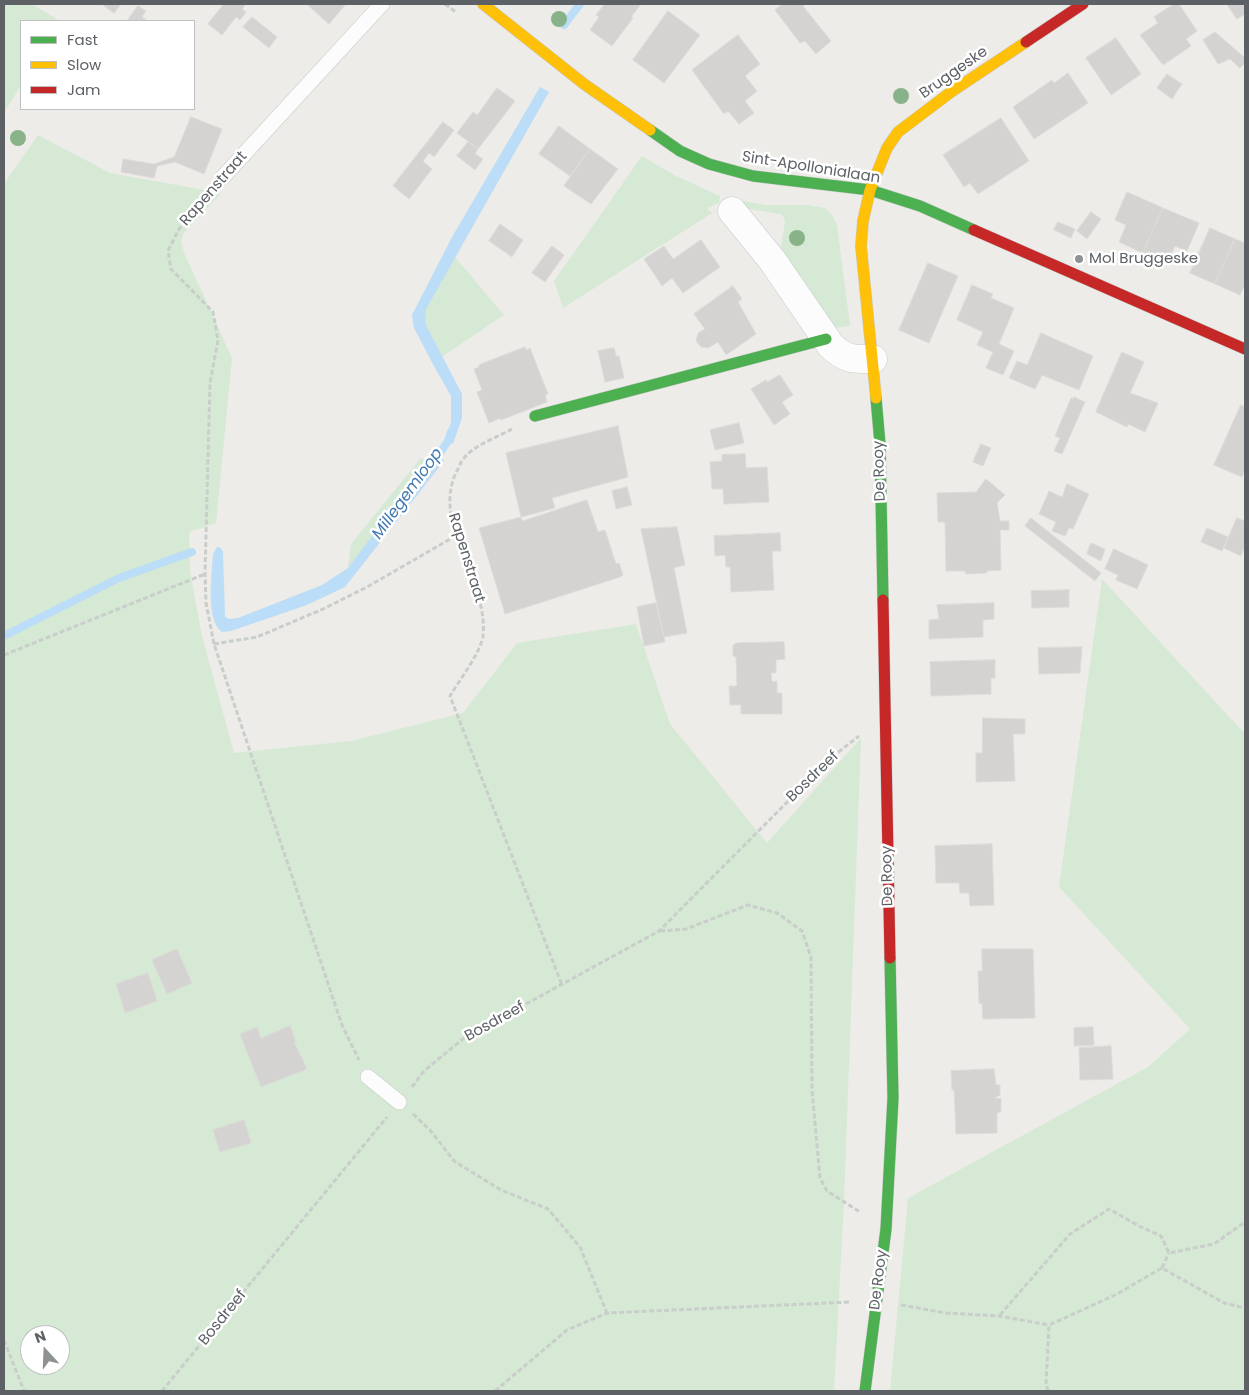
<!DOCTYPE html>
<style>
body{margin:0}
#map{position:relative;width:1249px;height:1395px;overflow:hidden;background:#edece8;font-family:Poppins,sans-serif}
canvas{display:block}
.frame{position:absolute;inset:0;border:5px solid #5d6166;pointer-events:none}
.legend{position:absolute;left:20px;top:20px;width:175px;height:90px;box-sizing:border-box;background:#fff;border:1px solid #bec0c2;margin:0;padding:6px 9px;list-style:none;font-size:15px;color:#5d6166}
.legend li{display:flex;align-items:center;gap:10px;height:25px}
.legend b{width:25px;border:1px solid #bec0c2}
.north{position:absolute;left:20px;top:1325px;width:50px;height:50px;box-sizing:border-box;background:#fff;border:1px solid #bec0c2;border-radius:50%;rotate:340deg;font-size:14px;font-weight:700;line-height:20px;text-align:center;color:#5d6166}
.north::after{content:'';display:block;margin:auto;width:18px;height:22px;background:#8f9294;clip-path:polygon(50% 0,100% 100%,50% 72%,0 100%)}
</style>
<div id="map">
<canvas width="1249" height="1395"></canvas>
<div class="frame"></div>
<ul class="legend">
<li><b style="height:6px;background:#4caf50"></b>Fast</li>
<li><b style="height:6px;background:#ffc107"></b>Slow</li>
<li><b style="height:6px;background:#c62828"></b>Jam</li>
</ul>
<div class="north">N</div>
</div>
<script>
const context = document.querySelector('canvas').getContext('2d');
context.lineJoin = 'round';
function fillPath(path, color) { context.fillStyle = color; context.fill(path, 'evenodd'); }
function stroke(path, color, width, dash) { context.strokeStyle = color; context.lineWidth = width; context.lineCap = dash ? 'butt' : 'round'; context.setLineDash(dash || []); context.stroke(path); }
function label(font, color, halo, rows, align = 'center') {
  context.font = font + ' Poppins,sans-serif'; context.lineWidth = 5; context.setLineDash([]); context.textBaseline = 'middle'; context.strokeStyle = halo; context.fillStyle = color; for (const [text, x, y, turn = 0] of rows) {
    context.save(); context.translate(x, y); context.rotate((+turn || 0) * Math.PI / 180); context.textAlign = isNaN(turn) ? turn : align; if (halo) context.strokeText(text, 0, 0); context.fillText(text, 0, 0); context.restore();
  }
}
const green = new Path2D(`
 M4 4H32L60 21H21V85L4 113Z
 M38 135 110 173 221 193 183 234 181 243 185 255 232 358 216 523 189 532 190 571 202 636 234 753 351 741 463 713 517 643 636 624 670 724 767 843 861 738 844 1201 834 1391H4V184ZM30 1335H60V1365H30Z
 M642 156 674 175 720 196 719 203 707 208 712 213 563 308 554 281Z
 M734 200 767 205H808L825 208 832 215 837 225 850 326 831 328 780 252 785 222 784 218 781 214 736 207Z
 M454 256 504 315 440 358 425 328 424 308Z
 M421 458 436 467 363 560 348 568 351 544Z
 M1102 579 1245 734V1391H890L908 1198 1148 1067 1190 1029 1059 887Z`);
const water = new Path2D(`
 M540 87 549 92 426 309 425 323 428 329 462 394V418L453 444 445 439 451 423V396L435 368 414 328 412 315 452 237Z
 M435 454 444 461 345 587 307 605 231 631 222 632C205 621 212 573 213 554L217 547 221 548 223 552 225 617 229 619 238 618 322 585 348 568Z`);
const stream = new Path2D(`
 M564 25 580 4
 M432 465 448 441 451 432
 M4 636 119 578 192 552`);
const building = new Path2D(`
 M102 4H121L114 13Z
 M224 4H246L242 9 246 12 240 20 236 17 222 35 208 24Z
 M307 4H346L329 24Z
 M605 4H641L631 17 633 18 612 46 590 30 599 17 596 15Z
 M783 4H805L803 6 831 41 816 54 805 41 800 43 775 10Z
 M1174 4H1179L1197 31 1186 39 1191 46 1163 65 1140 35 1158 23 1154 17Z
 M1227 4H1245V14L1237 19Z
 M138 6 146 11 142 17 148 21H127Z
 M668 11 700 35 664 83 633 60Z
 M252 17 277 37 269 48 243 27Z
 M1215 32 1245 58V63L1240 68 1230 59 1218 64 1203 40Z
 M738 35 760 64 745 76 757 91 745 101 754 113 739 124 728 111 724 114 692 70Z
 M1116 38 1141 74 1111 95 1086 58Z
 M1068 73 1088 103 1034 139 1013 107 1052 80 1054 83Z
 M1167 74 1182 84 1172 99 1157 88Z
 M497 88 515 101 478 149 457 133 473 112 477 115Z
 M191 117 222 129 204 174 175 162 157 166 154 178 121 172 123 159 154 164 174 157Z
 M1001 118 1029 161 978 194 970 183 964 187 943 155Z
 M443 122 454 130 434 157 429 153 423 161 432 169 409 199 393 186Z
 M559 126 590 149 570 176 539 154Z
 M468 142 478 149 475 154 483 159 475 170 457 156Z
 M590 149 618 169 591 204 564 186Z
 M1127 192 1163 208 1143 253 1119 242 1126 225 1115 220Z
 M1163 208 1199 223 1187 251 1175 246 1167 264 1143 253Z
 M1091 212 1101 219 1087 239 1077 231Z
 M1058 222 1075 229 1071 238 1054 230Z
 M500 224 523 240 512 257 489 241Z
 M1210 228 1235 239 1215 284 1190 273Z
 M1235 239 1245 243V284L1240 295 1215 284Z
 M701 240 720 267 683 293 672 278 662 286 644 259 664 246 673 259Z
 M552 246 564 255 545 282 532 273Z
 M928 263 958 276 929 343 899 330Z
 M972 285 993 294 991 298 1014 308 999 344 1014 351 1003 375 986 368 993 352 977 345 983 332 957 320Z
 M733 286 742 299 738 302 756 334 726 355 718 342 708 348 701 347 696 341 698 333 705 329 694 314Z
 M1041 333 1093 356 1079 390 1042 375 1035 389 1009 378 1017 361 1027 365Z
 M525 347 526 350 530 348 548 394 545 395 547 402 501 420 500 418 489 423 477 392 482 390 474 369 479 367V365Z
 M614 348 616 356H619L624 378 605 382 598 351Z
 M1122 352 1144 362 1130 393 1158 403 1145 432 1128 424 1127 427 1096 412Z
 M780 375 793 395 782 402 790 414 774 425 751 389 766 380 767 382Z
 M1074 397 1085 402 1062 454 1054 451 1060 438 1055 436 1071 398 1073 399Z
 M1241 405 1245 407V470L1242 477 1214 465Z
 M739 423 744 443 715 450 710 430Z
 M618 426 628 477 552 498 555 508 521 517 506 453Z
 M981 444 991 448 983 466 973 462Z
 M745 454 746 468 767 467 769 502 724 504 723 489H712L710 462 722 461V455Z
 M986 479 1005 495 997 503 1000 521H1009V530H1000L1001 570 987 571V573L966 574 965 571H946L945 522H938L937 493 976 492Z
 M1067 484 1089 494 1073 529 1069 528 1065 536 1052 531 1056 522 1039 514 1049 491 1062 497Z
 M627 487 632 505 616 509 612 491Z
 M587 500 598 532 605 530 616 564 619 563 623 575 620 577 505 614 479 528 521 517 522 521Z
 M1031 518 1101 573 1095 581 1025 526Z
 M1237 518 1245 521V545L1241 556 1224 548Z
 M677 527 685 565 674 568 687 633 664 637 641 529Z
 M1207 528 1228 537 1222 551 1201 542Z
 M780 533 781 551H772L774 590 731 592 730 567H726L725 555 715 556 714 536Z
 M1091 543 1105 549 1101 561 1087 554Z
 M1114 549 1148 565 1137 589 1116 580 1118 575 1105 569Z
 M1069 590V607L1032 608 1031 591Z
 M656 603 665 642 644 646 637 607Z
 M994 603V619L983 620V637L929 639V620L939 619 937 605Z
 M784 642 785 659 776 660V673H771L772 682 777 681V693H782V714H741V705H730L729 686H737L736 657 733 656V645L737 643Z
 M1082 647 1080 673 1039 674 1038 648Z
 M995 660V678H991V694L931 696 930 662Z
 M983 718 1025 719V734H1013L1015 781 976 782V753H982Z
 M992 844 994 905 970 906 969 893H960L959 883H936L935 846Z
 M177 949 192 983 167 994 152 960Z
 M982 949H1033L1035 1018 983 1019 982 1004 979 1003 978 971H982Z
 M148 973 157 1001 125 1013 116 984Z
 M290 1026 296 1042H294L307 1069 261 1087 240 1034 257 1027 261 1038Z
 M1093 1027 1094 1045 1074 1046V1028Z
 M1111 1046 1113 1079 1080 1080 1079 1048Z
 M994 1069 996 1085H1000V1095L996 1097V1099L1001 1098V1112L997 1113V1133L956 1134 954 1090H952L951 1071Z
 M244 1120 251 1143 220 1152 213 1130Z`);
const path = new Path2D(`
 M445 4 457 13
 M210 192 179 229 168 251 171 269 213 312 218 340 210 383 205 574 206 603 214 644 342 1025 359 1060
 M512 429C496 438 476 444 464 458 461 461 459 467 457 471 430 522 489 581 483 636 480 654 460 679 450 696L562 985
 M214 644 257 637 323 609 367 587 457 535
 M4 655 205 574
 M660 931 686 929 748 905 777 913 802 931 811 957 812 1090 820 1178 827 1191 860 1212
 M412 1087 424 1071 464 1038 659 931 831 758 859 736
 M413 1114 430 1130 454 1161 501 1190 548 1209 580 1247 607 1313
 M1162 1268 1169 1253
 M901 1305 946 1313 999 1316 1049 1325
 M1000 1315 1070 1234 1109 1209 1139 1226 1161 1236 1169 1253 1214 1244 1245 1222
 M4 1340 24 1391
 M162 1391 387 1117
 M495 1391 567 1330 607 1313 850 1302
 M1048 1391 1046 1384 1049 1325 1115 1295 1162 1268 1224 1303 1245 1308`);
const lane = new Path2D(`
 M222 178 382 4
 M368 1077 399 1102`);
const street = new Path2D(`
 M732 211 772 260 831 346C846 360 854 359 873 359`);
const fast = new Path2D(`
 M650 130 680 151 709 164 753 176 870 190 920 206 974 230
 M876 398 880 444 883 600
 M535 416 826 339
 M865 1391 886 1229 893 1098 890 958`);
const slow = new Path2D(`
 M483 4 584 84 650 130
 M876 398 861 246 863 221 870 190 887 148 898 132 951 92 1026 42`);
const jam = new Path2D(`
 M1026 42 1083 4
 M974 230 1245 349
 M883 600 890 958`);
const trees = [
 [559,19],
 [901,96],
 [18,138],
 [797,238]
];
const markers = [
 [1079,259,5,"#8f9294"]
];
const streetNames = [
 ["Bruggeske",954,73,-35],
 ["Sint-Apollonialaan",811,168,9],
 ["Rapenstraat",214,189,-49],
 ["De Rooy",880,471,-92],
 ["Rapenstraat",466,558,73],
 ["Bosdreef",813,777,-44],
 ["De Rooy",888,876,-91],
 ["Bosdreef",495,1022,-29],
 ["De Rooy",879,1280,-83],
 ["Bosdreef",223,1318,-51]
];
const poiNames = [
 ["Mol Bruggeske",1089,259]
];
const waterNames = [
 ["Millegemloop",408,494,-54]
];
fillPath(green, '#d5e9d4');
fillPath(water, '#bbddf7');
stroke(stream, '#bbddf7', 8);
fillPath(building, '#d4d3d1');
stroke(building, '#dcdbd7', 1);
stroke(lane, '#c9caca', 16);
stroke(street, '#c9caca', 29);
stroke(fast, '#c8c8c9', 12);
stroke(slow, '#c8c8c9', 12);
stroke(jam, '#c8c8c9', 12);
stroke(path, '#c9cecb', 3, [5, 2.5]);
stroke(lane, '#fcfcfc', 15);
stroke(street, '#fcfcfc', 28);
stroke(fast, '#4caf50', 11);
stroke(slow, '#ffc107', 11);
stroke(jam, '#c62828', 11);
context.fillStyle = '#88b388';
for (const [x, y] of trees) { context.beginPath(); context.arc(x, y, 8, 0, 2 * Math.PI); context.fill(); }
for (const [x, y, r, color] of markers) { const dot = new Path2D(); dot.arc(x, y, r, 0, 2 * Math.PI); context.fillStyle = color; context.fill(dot); stroke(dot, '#fff', 2); }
label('15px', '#5d6166', '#fff', streetNames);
label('15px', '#5d6166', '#fff', poiNames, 'left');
label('italic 16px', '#4278b1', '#fff', waterNames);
</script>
